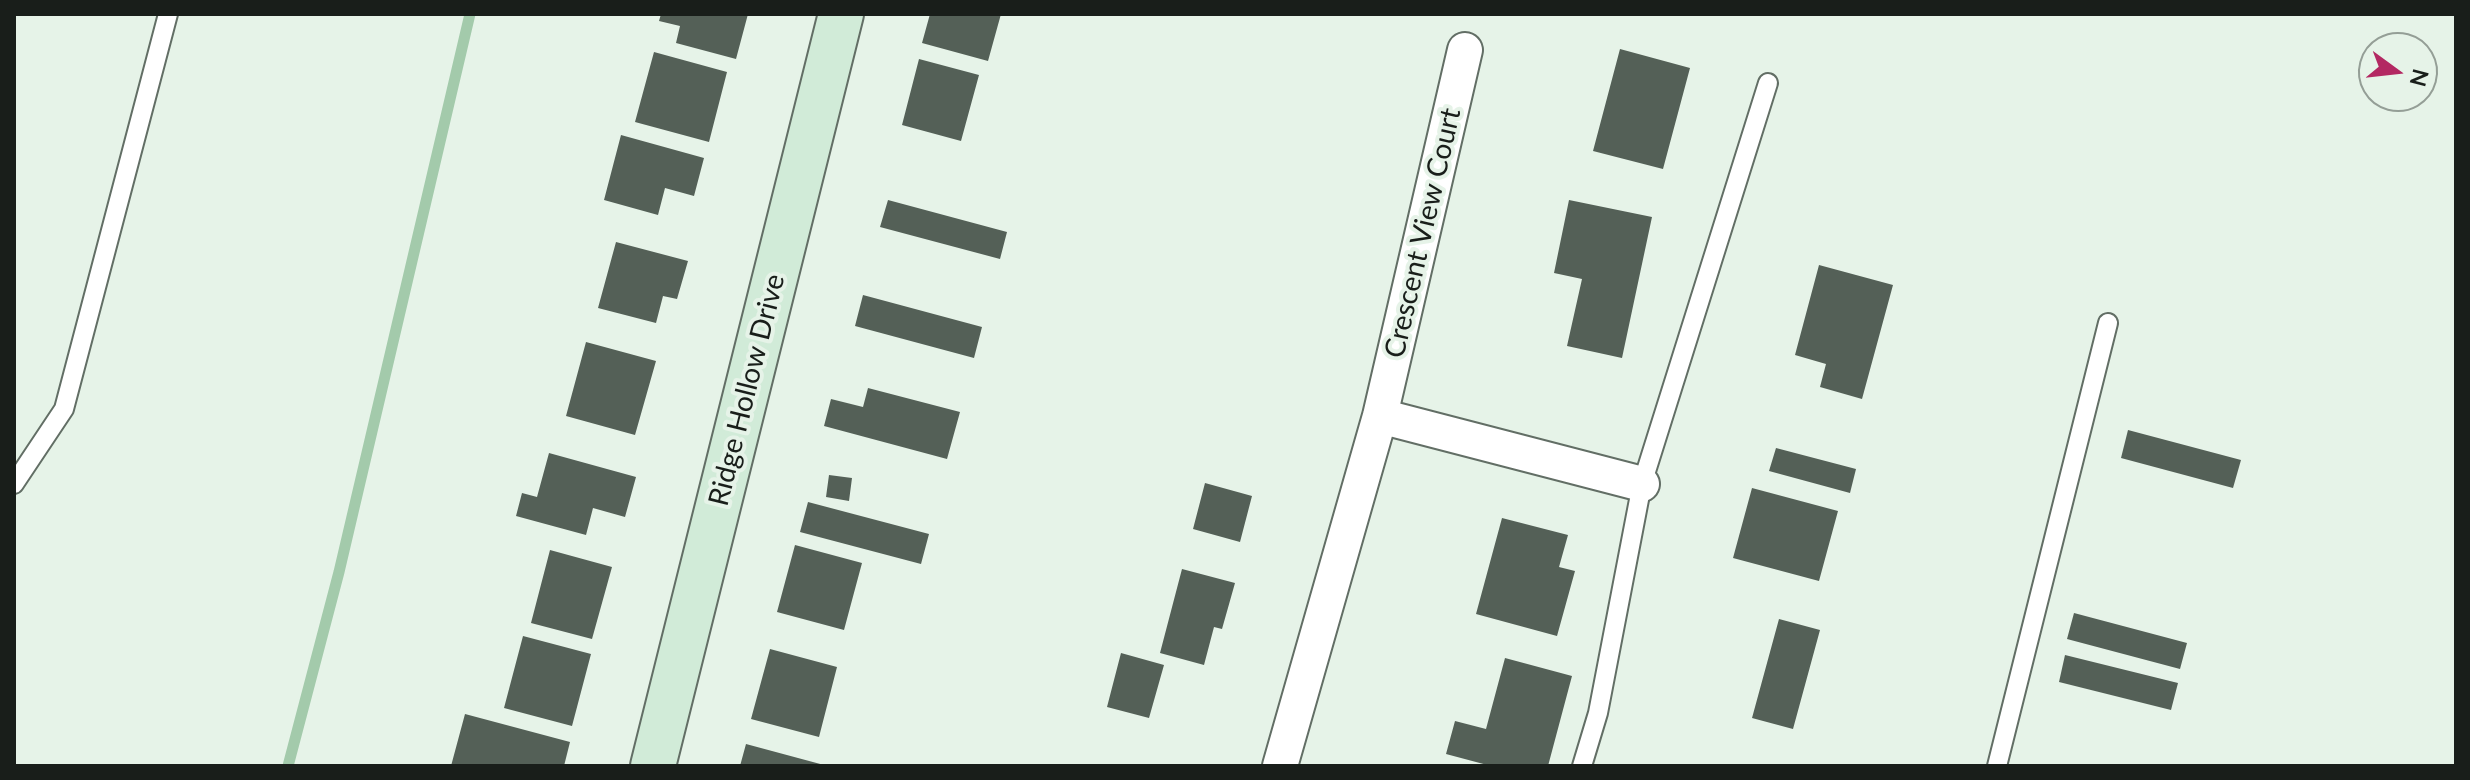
<!DOCTYPE html>
<style>
body{margin:0}
#map{position:relative;width:2470px;height:780px;overflow:hidden;background:#e6f3e8;font-family:Lato,sans-serif}
canvas{display:block}
.frame{position:absolute;inset:0;border:16px solid #191e1a;pointer-events:none}
.north{position:absolute;left:2358px;top:32px;width:80px;height:80px;box-sizing:border-box;background:#e6f3e8;border:2px solid #949e96;border-radius:50%;rotate:105deg;font-size:22px;font-weight:700;line-height:32px;text-align:center;color:#191e1a}
.north::after{content:'';display:block;margin:auto;width:28px;height:36px;background:#b32862;clip-path:polygon(50% 0,100% 100%,50% 72%,0 100%)}
</style>
<div id="map">
<canvas width="2470" height="780"></canvas>
<div class="frame"></div>
<div class="north">N</div>
</div>
<script>
const context = document.querySelector('canvas').getContext('2d');
context.lineJoin = 'round';
function stroke(path, color, width, dash) { context.strokeStyle = color; context.lineWidth = width; context.lineCap = dash ? 'butt' : 'round'; context.setLineDash(dash || []); context.stroke(path); }
function fillPath(path, color) { context.fillStyle = color; context.fill(path, 'evenodd'); }
function label(font, color, halo, rows, align = 'center') {
  context.font = font + ' Lato,sans-serif'; context.lineWidth = 8; context.setLineDash([]); context.textBaseline = 'middle'; context.strokeStyle = halo; context.fillStyle = color; for (const [text, x, y, turn = 0] of rows) {
    context.save(); context.translate(x, y); context.rotate((+turn || 0) * Math.PI / 180); context.textAlign = isNaN(turn) ? turn : align; if (halo) context.strokeText(text, 0, 0); context.fillText(text, 0, 0); context.restore();
  }
}
const stream = new Path2D(`
 M288 766 339 572 470 14`);
const building = new Path2D(`
 M661 14H748L736 59 676 43 680 26 659 21Z
 M930 14H1001L988 61 922 43Z
 M1620 49 1690 68 1663 169 1593 151Z
 M654 52 727 72 709 142 635 122Z
 M919 59 979 75 961 141 902 125Z
 M621 135 704 158 694 196 665 188 658 215 604 200Z
 M888 200 1007 232 1000 259 880 227Z
 M1569 200 1652 217 1622 358 1567 346 1582 279 1554 273Z
 M616 242 688 261 677 299 663 296 656 323 598 308Z
 M1819 265 1893 285 1862 399 1820 387 1826 364 1795 355Z
 M863 295 982 327 974 358 855 326Z
 M586 342 656 361 635 435 566 416Z
 M868 388 960 412 947 459 824 426 831 399 863 407Z
 M2128 430 2241 460 2233 488 2121 458Z
 M1776 448 1856 469 1850 493 1769 471Z
 M549 453 636 477 625 517 593 508 586 535 516 516 522 493 537 497Z
 M829 475 852 478 849 501 826 497Z
 M1205 483 1252 496 1240 542 1193 529Z
 M1752 488 1838 511 1819 581 1733 558Z
 M808 502 929 534 921 564 800 532Z
 M1502 518 1568 535 1559 567 1575 571 1557 636 1476 614Z
 M795 545 862 563 844 630 777 612Z
 M550 550 612 567 592 639 531 623Z
 M1182 569 1235 583 1222 629 1214 627 1204 665 1160 653Z
 M2074 613 2187 643 2180 669 2067 639Z
 M1779 619 1820 630 1793 729 1752 718Z
 M523 636 591 654 572 726 504 708Z
 M770 649 837 667 819 737 751 719Z
 M1121 653 1164 665 1149 718 1107 707Z
 M2065 655 2178 683 2171 710 2059 682Z
 M1505 658 1572 676 1548 766H1491L1446 754 1455 721 1486 729Z
 M465 714 570 742 564 766H451Z
 M746 744 824 765V766H740Z`);
const lane = new Path2D(`
 M14 484 64 409 168 14
 M1582 766 1598 713 1642 484 1768 83
 M1997 766 2108 323`);
const street = new Path2D(`
 M1380 416 1642 484
 M1280 766 1380 416 1465 50`);
const secondary = new Path2D(`
 M653 766 841 14`);
const streetNames = [
 ["Crescent View Court",1423,233,-77],
 ["Ridge Hollow Drive",747,390,-76]
];
stroke(stream, '#a3caab', 11);
fillPath(building, '#546057');
stroke(lane, '#626e65', 22);
stroke(street, '#626e65', 38);
stroke(secondary, '#626e65', 48);
stroke(lane, '#fff', 18);
stroke(street, '#fff', 34);
stroke(secondary, '#d1ebd8', 44);
label('28px', '#191e1a', '#e6f3e8', streetNames);
</script>
